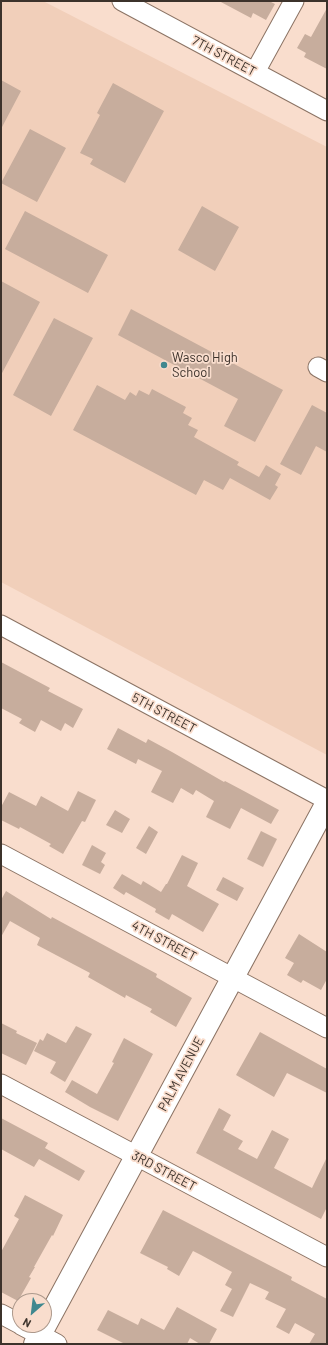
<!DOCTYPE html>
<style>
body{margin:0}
#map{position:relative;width:328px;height:1345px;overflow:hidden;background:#f9ddcd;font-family:Barlow,sans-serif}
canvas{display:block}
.frame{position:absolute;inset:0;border:2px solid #3c322b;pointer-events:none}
.north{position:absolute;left:12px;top:1293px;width:40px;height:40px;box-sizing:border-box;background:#f9ddcd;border:1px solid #ad998c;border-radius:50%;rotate:208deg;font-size:11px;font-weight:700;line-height:16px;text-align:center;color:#3c322b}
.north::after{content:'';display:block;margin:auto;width:14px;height:18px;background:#40888f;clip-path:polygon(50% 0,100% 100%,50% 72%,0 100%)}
</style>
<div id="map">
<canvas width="328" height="1345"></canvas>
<div class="frame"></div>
<div class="north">N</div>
</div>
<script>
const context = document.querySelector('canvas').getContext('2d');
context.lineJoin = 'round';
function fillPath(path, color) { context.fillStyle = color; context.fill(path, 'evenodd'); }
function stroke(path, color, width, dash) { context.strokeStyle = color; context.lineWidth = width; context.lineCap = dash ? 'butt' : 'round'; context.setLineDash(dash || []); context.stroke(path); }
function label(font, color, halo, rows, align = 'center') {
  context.font = font + ' Barlow,sans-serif'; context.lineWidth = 3.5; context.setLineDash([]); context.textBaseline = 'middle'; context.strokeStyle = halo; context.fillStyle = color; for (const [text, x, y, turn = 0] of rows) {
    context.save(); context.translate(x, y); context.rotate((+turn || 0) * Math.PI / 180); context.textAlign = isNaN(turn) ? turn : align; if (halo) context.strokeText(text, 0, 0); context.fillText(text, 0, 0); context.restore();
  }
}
const built = new Path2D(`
 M1 1H43L327 147V755L1 582Z`);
const building = new Path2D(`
 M219 1H269L275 4 266 20 253 13 251 18Z
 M327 8V69L304 57 306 53 297 48 305 34 311 37Z
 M1 80 21 91 1 129Z
 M113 83 164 111 125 183 90 164 93 159 80 153 100 115 97 113Z
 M30 129 66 148 37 202 1 183Z
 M202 206 239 227 215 271 178 250Z
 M25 211 108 255 88 293 5 249Z
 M1 281 40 302 1 375Z
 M131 309 283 390 255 442 224 426 238 399 118 335Z
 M54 318 93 338 51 416 13 395Z
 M97 385 125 400 130 392 136 396 139 390 149 395 152 389 186 407 183 413 192 418 188 425 198 430 194 437 239 462 237 465 259 477 266 465 281 474 275 485 278 487 270 500 230 478 223 490 204 480 196 495 73 430Z
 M312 405 327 413V452L316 446 301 475 280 464Z
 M1 662 50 688 48 691 83 709 73 728 65 723 61 731 41 720 35 732 19 723 22 719 1 708Z
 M118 728 146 743 148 739 172 752 224 782 225 781 242 790 279 810 271 824 241 808 230 829 206 817 214 801 196 790 193 795 181 788 173 803 151 792 162 771 138 759 136 764 107 749Z
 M78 791 96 800 85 822 82 821 63 854 49 846 51 844 20 827 19 829 1 820V807L9 792 36 806 41 796 68 811Z
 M115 810 130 819 122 833 106 825Z
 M149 826 158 832 146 854 136 848Z
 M261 831 277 839 263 867 247 859Z
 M92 845 106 853 101 862 105 865 100 874 82 865Z
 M182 855 198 863 187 886 219 904 203 932 172 914 169 920 155 912 156 909 126 892 124 895 113 888 122 874 141 885 143 881 161 892 166 884H167Z
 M223 877 244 888 237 901 216 890Z
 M6 891 51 919 52 917 157 974 156 977 192 998 176 1027 150 1012 152 1009 126 995 125 998 88 977 90 973 37 945 40 938 10 921 1 937V900Z
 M299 934 327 952V979L321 990 303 980 301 983 287 975 294 963 285 958Z
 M1 1023 17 1031 16 1033 37 1043 26 1065 1 1053Z
 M76 1026 92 1034 65 1082 50 1073 56 1062 34 1051 40 1039 43 1041 47 1033 66 1043Z
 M260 1032 327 1069V1093L287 1073 274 1097 236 1075Z
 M124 1038 153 1054 118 1121 90 1107 65 1092 72 1080 97 1094 114 1063 112 1062Z
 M219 1108 231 1115 223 1130 243 1141 238 1149 257 1159 272 1130 289 1139 274 1168 312 1188 327 1157V1207L321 1219 196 1153Z
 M1 1118 48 1143 45 1148 85 1171 79 1181 39 1159 34 1167 1 1149Z
 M25 1195 63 1215 53 1236 52 1235 34 1267H35L29 1277 31 1278 18 1301 1 1292V1252L19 1219 14 1216Z
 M163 1210 292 1277 291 1280 327 1299V1344H309L315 1334 295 1323 289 1334 276 1327 286 1309 265 1299 269 1292 250 1283 233 1317 220 1311 232 1289 225 1285 232 1272 201 1255 193 1251 179 1276 167 1269 168 1267 140 1253Z
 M177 1307 217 1329 209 1344H200L190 1338 187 1344H125L97 1330 108 1310 138 1325 141 1318 164 1330Z`);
const minor = new Path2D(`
 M122 1 327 111
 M255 72 294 1
 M318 367 327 372
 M1 625 327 800
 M1 854 327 1028
 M1 1084 327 1257
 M1 1314 20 1324
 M21 1325 57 1344`);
const major = new Path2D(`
 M35 1344 327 803`);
const markers = [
 [164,365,4,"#40888f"]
];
const streetNames = [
 ["7TH STREET",224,56,28],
 ["5TH STREET",164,713,28],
 ["4TH STREET",164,941,28],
 ["PALM AVENUE",181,1074,-62],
 ["3RD STREET",164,1171,28]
];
const poiNames = [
 ["Wasco High",172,358],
 ["School",172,373]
];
fillPath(built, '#f1cfba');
fillPath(building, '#c7ad9d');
stroke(minor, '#8b7364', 21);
stroke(major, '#8b7364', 24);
stroke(minor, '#fff', 19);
stroke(major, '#fff', 22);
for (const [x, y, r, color] of markers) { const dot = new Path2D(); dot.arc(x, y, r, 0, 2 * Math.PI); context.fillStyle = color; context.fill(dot); stroke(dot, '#f9ddcd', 1.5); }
label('13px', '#3c322b', '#f9ddcd', streetNames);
label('13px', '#3c322b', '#f9ddcd', poiNames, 'left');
</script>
